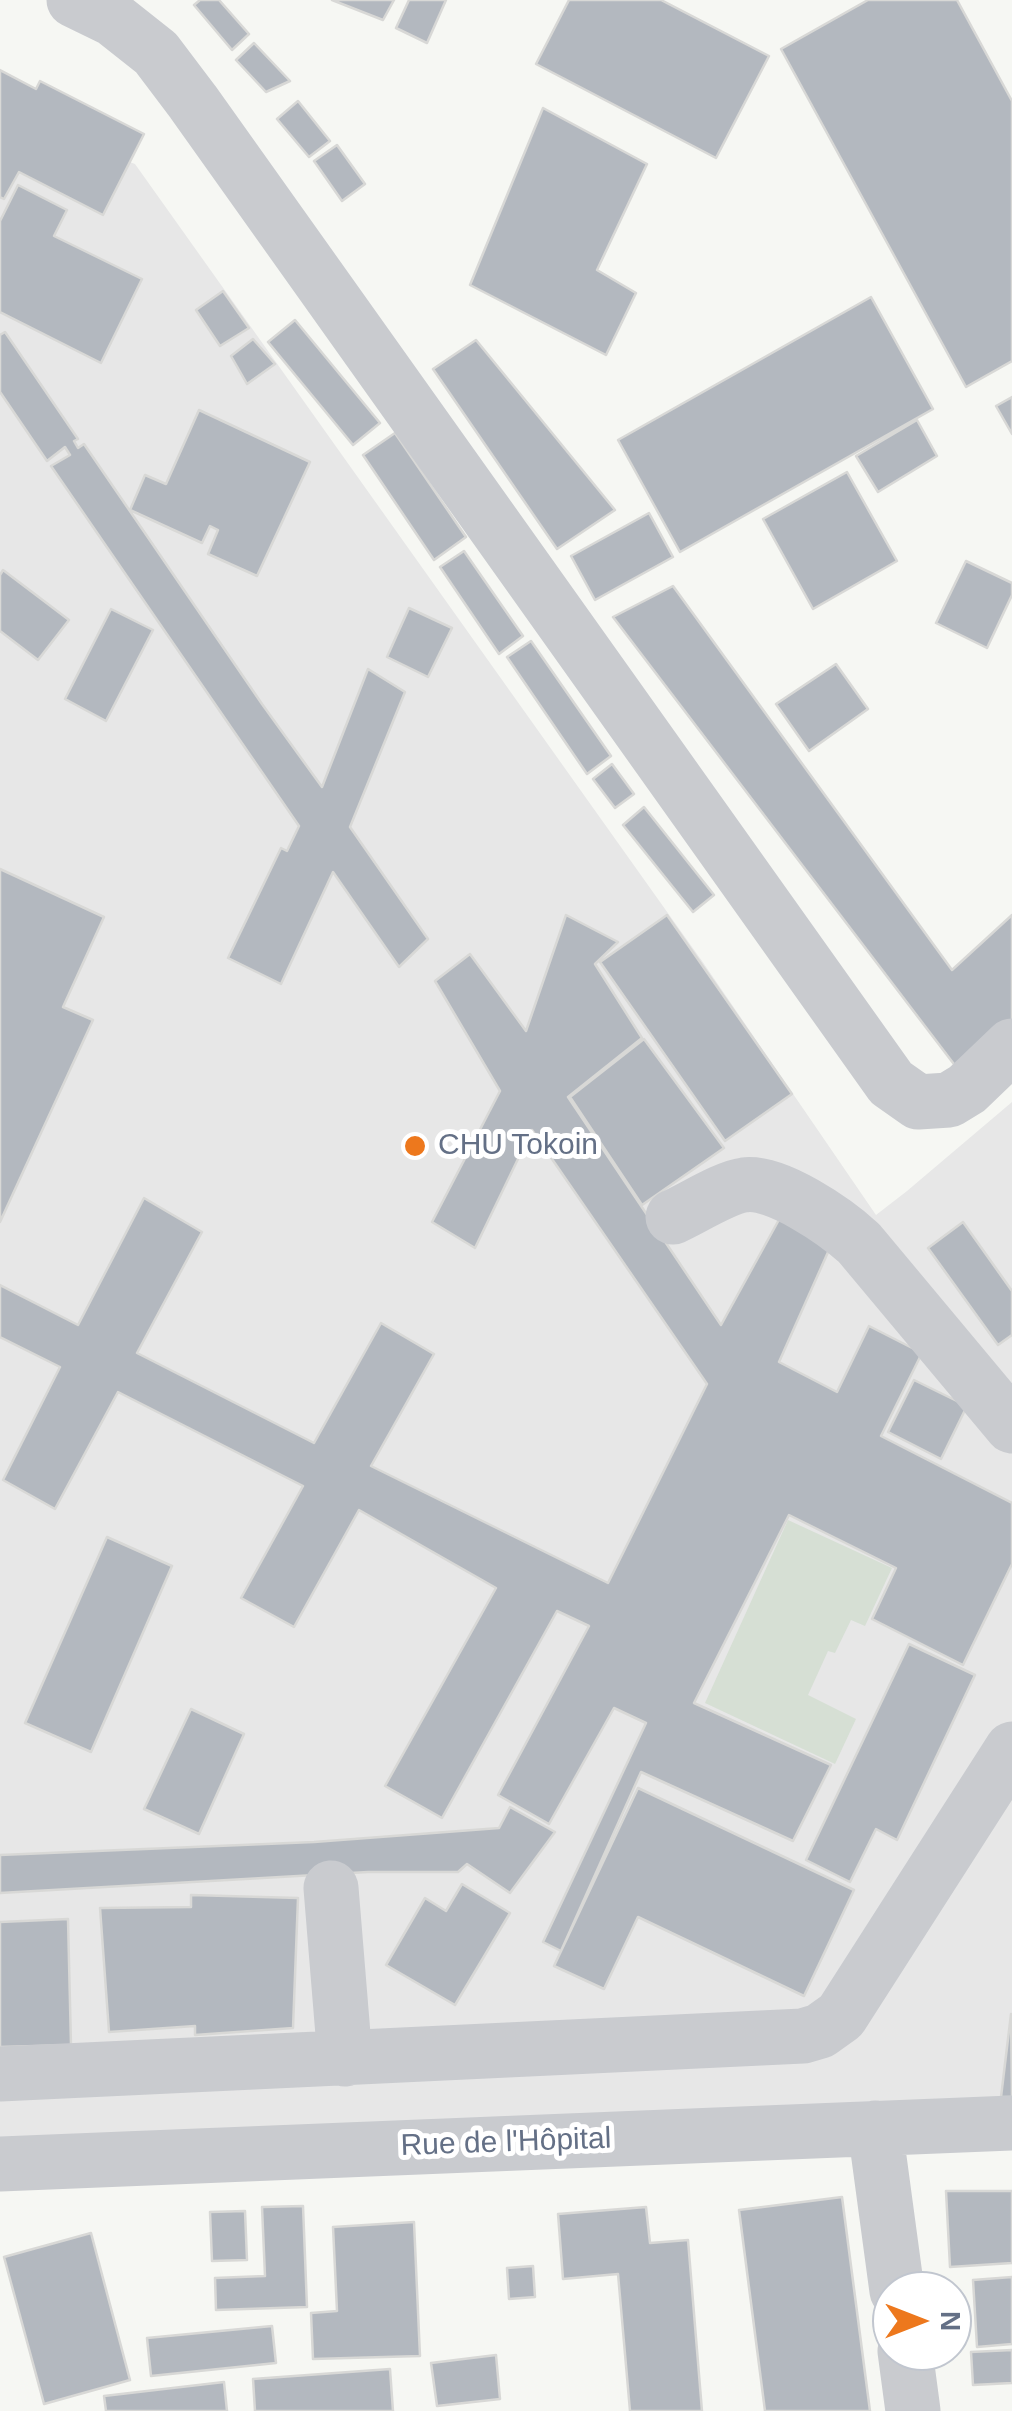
<!DOCTYPE html>
<meta charset="utf-8">
<style>
body{margin:0}
#map{position:relative;width:1012px;height:2411px;overflow:hidden;background:#f6f7f3;font-family:Arial,sans-serif}
canvas{display:block}
.north{position:absolute;left:872px;top:2271px;width:100px;height:100px;box-sizing:border-box;background:#fff;border:2px solid #c1c6cf;border-radius:50%;rotate:90deg;font-size:28px;font-weight:700;line-height:40px;text-align:center;color:#647086}
.north::after{content:'';display:block;margin:auto;width:35px;height:45px;background:#ed781d;clip-path:polygon(50% 0,100% 100%,50% 72%,0 100%)}
</style>
<div id="map">
<canvas width="1012" height="2411"></canvas>
<div class="north">N</div>
</div>
<script>
const context = document.querySelector('canvas').getContext('2d');
context.lineJoin = 'round';
function fillPath(path, color) { context.fillStyle = color; context.fill(path, 'evenodd'); }
function stroke(path, color, width, dash) { context.strokeStyle = color; context.lineWidth = width; context.lineCap = dash ? 'butt' : 'round'; context.setLineDash(dash || []); context.stroke(path); }
function label(font, color, halo, rows, align = 'center') {
  context.font = font + ' Arial,sans-serif'; context.lineWidth = 10; context.setLineDash([]); context.textBaseline = 'middle'; context.strokeStyle = halo; context.fillStyle = color; for (const [text, x, y, turn = 0] of rows) {
    context.save(); context.translate(x, y); context.rotate((+turn || 0) * Math.PI / 180); context.textAlign = isNaN(turn) ? turn : align; if (halo) context.strokeText(text, 0, 0); context.fillText(text, 0, 0); context.restore();
  }
}
const built = new Path2D(`
 M0 112 135 164 702 961 876 1215 907 1191 1012 1102V2107L0 2139Z`);
const green = new Path2D(`
 M788 1520 892 1568 865 1626 851 1620 835 1653 828 1651 808 1695 856 1719 835 1764 705 1703Z`);
const building = new Path2D(`
 M200 0H219L249 34 232 50 194 5Z
 M332 0H394L383 20Z
 M409 0H446L427 43 396 28Z
 M569 0H661L769 56 716 158 536 64Z
 M868 0H957L1012 101V361L966 387 781 49Z
 M254 43 290 81 266 92 236 60Z
 M0 70 36 89 40 81 144 134 103 215 19 172 4 199 0 197Z
 M298 101 330 141 309 157 277 119Z
 M543 108 647 164 597 270 636 293 606 355 470 285Z
 M337 145 365 184 342 201 314 161Z
 M18 185 67 210 54 236 142 279 101 363 0 312V221Z
 M223 291 249 328 220 346 196 310Z
 M871 297 933 409 680 552 618 440Z
 M295 320 380 423 353 445 268 342Z
 M5 332 78 439 74 441 78 448 84 444 262 704 322 787 368 669 405 692 350 827 428 939 399 967 333 872 281 984 228 958 281 848 287 851 299 826 51 466 70 455 65 447 47 461 0 392V335Z
 M253 339 275 364 247 384 231 356Z
 M476 340 615 510 557 549 433 369Z
 M1012 397V434L996 406Z
 M199 410 310 462 257 576 208 554 218 530 210 526 202 543 130 510 145 475 166 484Z
 M917 420 937 456 878 492 856 456Z
 M395 433 466 537 434 560 363 455Z
 M847 472 897 561 813 609 763 519Z
 M649 513 673 557 595 600 571 556Z
 M464 551 523 636 499 654 440 567Z
 M966 561 1012 583V595L987 648 936 623Z
 M3 570 69 620 38 660 0 631V575Z
 M673 586 952 970 1012 915V1032L963 1076 613 617Z
 M409 608 452 628 428 677 387 657Z
 M111 609 153 630 106 721 65 699Z
 M531 641 611 756 587 774 507 657Z
 M836 664 868 709 809 751 776 704Z
 M612 764 634 794 615 808 593 779Z
 M644 807 714 895 693 912 623 825Z
 M0 869 104 917 63 1007 93 1020 0 1222Z
 M566 915 618 942 595 964 642 1038 568 1097 721 1325 781 1216 833 1241 779 1362 837 1392 869 1326 922 1353 881 1436 1012 1503V1564L963 1665 872 1619 896 1568 789 1515 694 1703 831 1765 793 1841 641 1772 561 1951 543 1942 646 1723 614 1708 549 1824 498 1795 589 1626 557 1611 442 1818 385 1786 496 1588 359 1510 294 1627 241 1598 303 1486 118 1392 55 1509 3 1480 60 1367 0 1337V1285L78 1325 144 1198 202 1232 137 1353 314 1443 381 1323 434 1354 371 1466 608 1583 707 1384 532 1130 475 1248 432 1222 500 1091 435 981 470 954 526 1031Z
 M667 915 792 1094 725 1141 600 962Z
 M644 1039 724 1148 642 1205 570 1097Z
 M963 1222 1012 1291V1335L998 1345 928 1248Z
 M914 1380 967 1406 941 1459 888 1432Z
 M107 1537 172 1566 91 1752 25 1723Z
 M909 1644 975 1675 897 1840 876 1829 850 1882 806 1860Z
 M191 1709 244 1734 199 1834 144 1809Z
 M638 1788 854 1890 804 1996 638 1917 604 1989 554 1966Z
 M510 1807 555 1832 510 1893 467 1864 458 1872H368L0 1893V1855L314 1842 499 1828Z
 M462 1884 510 1913 455 2005 386 1965 425 1898 446 1911Z
 M191 1895 298 1898 293 2028 195 2035V2026L109 2032 100 1908 191 1907Z
 M68 1919 71 2045 0 2047V1922Z
 M1011 2014 1012 2097H1001Z
 M946 2191H1012V2263L950 2267Z
 M842 2197 870 2411H765L739 2210Z
 M303 2206 307 2307 216 2310 215 2278 265 2276 262 2207Z
 M646 2207 650 2243 688 2240 702 2411H630L618 2274 563 2279 558 2214Z
 M245 2211 247 2260 212 2261 210 2212Z
 M414 2222 420 2356 313 2359 311 2313 337 2311 333 2227Z
 M91 2233 130 2380 44 2404 4 2257Z
 M533 2266 535 2297 509 2299 507 2268Z
 M1012 2277V2344L977 2347 973 2280Z
 M272 2326 276 2363 151 2376 147 2338Z
 M1012 2350V2383L973 2385 971 2352Z
 M496 2355 500 2399 437 2406 431 2363Z
 M390 2369 393 2411H255L253 2379Z
 M224 2382 227 2411H106L104 2396Z`);
const minor = new Path2D(`
 M74 0 113 19 156 53 193 102 891 1083 918 1102 949 1100 967 1089 1012 1046
 M673 1217C691 1209 726 1187 744 1185 776 1180 836 1222 859 1243L1012 1426
 M331 1888 345 2059
 M0 2074 803 2036 820 2031 841 2016 1012 1749
 M875 2128 897 2291
 M0 2164 1012 2123
 M905 2351 913 2411`);
const markers = [
 [415,1146,12,"#ed781d"]
];
const poiNames = [
 ["CHU Tokoin",438,1146]
];
const streetNames = [
 ["Rue de l'Hôpital",506,2143,-2]
];
fillPath(built, '#e7e7e7');
fillPath(green, '#d6dfd4');
fillPath(building, '#b3b8bf');
stroke(building, '#d8d8d6', 2.5);
stroke(minor, '#c9cbcf', 55);
for (const [x, y, r, color] of markers) { const dot = new Path2D(); dot.arc(x, y, r, 0, 2 * Math.PI); context.fillStyle = color; context.fill(dot); stroke(dot, '#fff', 4); }
label('30px', '#647086', '#fff', poiNames, 'left');
label('30px', '#647086', '#fff', streetNames);
</script>
